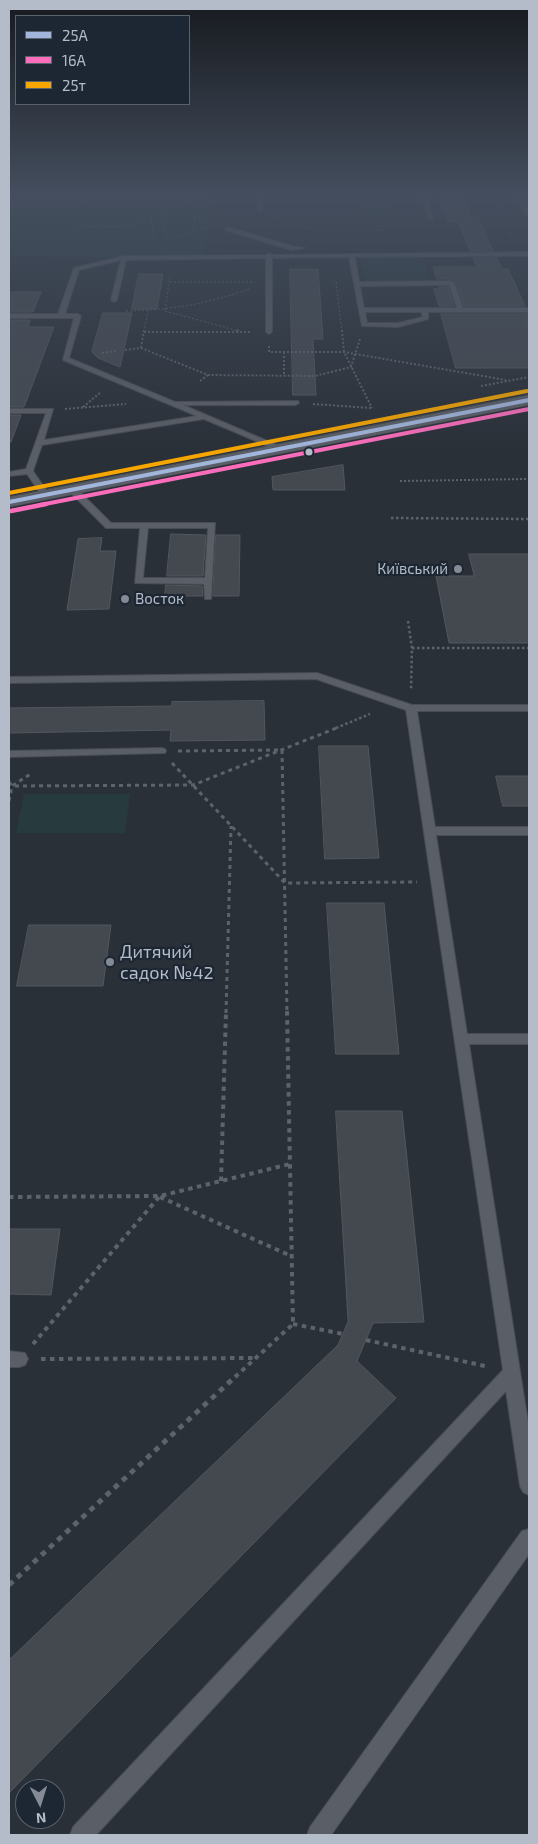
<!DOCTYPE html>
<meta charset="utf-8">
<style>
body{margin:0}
#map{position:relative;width:538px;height:1844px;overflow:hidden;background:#2a3038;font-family:"Exo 2",sans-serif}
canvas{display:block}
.frame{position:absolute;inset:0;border:10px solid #b4bcc9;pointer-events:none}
.legend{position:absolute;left:15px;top:15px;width:175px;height:90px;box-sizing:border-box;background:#1d2633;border:1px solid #59626f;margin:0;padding:6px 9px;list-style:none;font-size:15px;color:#b4bcc9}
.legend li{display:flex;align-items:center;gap:10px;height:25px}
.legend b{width:25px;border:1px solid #59626f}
.north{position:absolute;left:15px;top:1779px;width:50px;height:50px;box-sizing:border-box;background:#1d2633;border:1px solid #59626f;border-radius:50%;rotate:175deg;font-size:14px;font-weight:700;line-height:20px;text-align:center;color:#b4bcc9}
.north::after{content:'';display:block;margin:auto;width:18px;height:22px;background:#848b96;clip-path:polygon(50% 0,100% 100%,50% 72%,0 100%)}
</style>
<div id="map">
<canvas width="538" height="1844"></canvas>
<div class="frame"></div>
<ul class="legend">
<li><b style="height:6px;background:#a2b5db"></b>25А</li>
<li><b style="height:6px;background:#fb6dba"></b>16А</li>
<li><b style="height:6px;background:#f7a600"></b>25т</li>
</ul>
<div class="north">N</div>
</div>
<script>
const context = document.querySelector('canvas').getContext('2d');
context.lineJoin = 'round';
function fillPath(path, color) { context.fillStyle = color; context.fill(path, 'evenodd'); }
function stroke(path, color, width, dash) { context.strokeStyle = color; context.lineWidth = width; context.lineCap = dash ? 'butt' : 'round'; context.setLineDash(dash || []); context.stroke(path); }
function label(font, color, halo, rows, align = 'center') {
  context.font = font + ' "Exo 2",sans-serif'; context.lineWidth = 4.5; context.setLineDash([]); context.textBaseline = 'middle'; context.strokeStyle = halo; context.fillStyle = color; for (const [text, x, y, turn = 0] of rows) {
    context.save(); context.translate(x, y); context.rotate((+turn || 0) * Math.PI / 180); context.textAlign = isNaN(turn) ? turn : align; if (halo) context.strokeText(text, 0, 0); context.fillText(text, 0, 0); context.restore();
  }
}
const green = new Path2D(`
 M9 195H211L204 256 124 258 9 256Z
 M360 203H388L392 216H363Z
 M422 256 430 281 366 282 360 257Z
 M24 794H130L125 833H16Z`);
const building = new Path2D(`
 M439 198H463L471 218 477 215 493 251H470L459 223 460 222H448Z
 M473 258H497L502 269H508L525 306H464L455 281 451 279H437L433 267H477Z
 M290 269H318L323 339H313L316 395H293Z
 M139 274H163L157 309H132Z
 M439 287H448L454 306H439L434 289H440Z
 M9 292H41L33 312H9Z
 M103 313H132L120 367 98 358 92 352Z
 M441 314H528L529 368H456Z
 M9 320H30L28 327H54L24 407H9Z
 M9 415H21L11 442H9Z
 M343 465 345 490H273L272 477Z
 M171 534 206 535 203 576H167Z
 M216 535H240L239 596H213Z
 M102 538 100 551H116L109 609 67 610 78 539Z
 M469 554H529V643H449L436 576H474Z
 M166 585 202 586 203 596H165Z
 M264 701 265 740 170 741 171 730 9 733V708L172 706V702Z
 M319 746H368L379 858 325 859Z
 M496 776H529V806H503Z
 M327 903H384L399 1054H336Z
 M29 925H111L103 986H17Z
 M336 1111H402L424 1322 373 1323 357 1361 396 1398 9 1793V1660L338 1345 348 1322Z
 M9 1229H60L51 1295 9 1294Z`);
const pathFar5 = new Path2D(`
 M147 195 148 202
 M158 195 167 241
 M492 195 512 238
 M195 217C184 215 172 210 161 212 153 214 147 220 140 222 117 228 75 232 58 213L66 205 98 198 135 199 160 207 197 199
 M151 218 155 242
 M273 218 316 230H384L383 225H418
 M195 219 212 224
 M193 230 198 195
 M172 239 213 225
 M170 282H252
 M336 282 342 332
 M165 310 170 277
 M126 311C170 310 210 304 251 288
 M165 311 239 331
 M144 332 148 311`);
const pathFar4 = new Path2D(`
 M237 330 239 331
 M342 330 344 352 372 408
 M144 332H251
 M269 346V352H344L506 380
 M141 348 144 330
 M125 350 141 348 208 375 315 376 351 367 360 339
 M284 352V376
 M102 353 116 351
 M200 381 208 375
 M481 386 529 377
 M313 404 371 408
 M83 407 101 392
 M65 409 126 404
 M400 481 529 479`);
const pathFar3 = new Path2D(`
 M391 518 529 519
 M408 621 412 648 411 690
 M412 648H529
 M336 728 370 714`);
const pathFar2 = new Path2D(`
 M178 751 282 750 287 1013
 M172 763 285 883 417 882
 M9 782 12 786 193 785 339 727
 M9 801 12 786 32 773
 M226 1013 231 826`);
const pathFar1 = new Path2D(`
 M221 1181 226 1011
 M9 1197 160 1196 290 1164
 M160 1197 291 1256
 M293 1324 343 1334
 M366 1340 485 1366
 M33 1344 159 1197
 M41 1359 255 1358
 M235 1377 293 1324 287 1011`);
const path = new Path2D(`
 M9 1585 236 1376`);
const service = new Path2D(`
 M258 195H262L263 209 260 211 257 209Z
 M422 195H427L433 219 428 218Z
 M227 227 292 246 305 248 292 250 225 230Z
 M529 252V256L355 257 359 282 451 281 454 283 463 308H529V312H428V319L398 327 362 326 349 257 272 258V332L269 334 266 332V258L126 260 117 300 114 302 111 300 121 260 79 270 65 314H78L81 316 69 358 175 402 298 401 299 403 295 405H183L284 448 277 450 204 419 42 445 33 471 49 494 48 496H42L27 474 9 476V472L26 469 46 413H9V409H53L44 440 197 416 63 360 74 318H9V314H58L74 268 124 256 266 255 269 253 272 255ZM449 285 457 308H364L360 286ZM365 312H421L423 317 398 323H367Z
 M69 487H75L111 523H215L211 599H205L204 584 135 583 140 528H106L69 491ZM148 528H208L205 578H143Z
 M317 673 412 705H529V711H417L435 827H529V835H436L467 1034H529V1044H469L529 1429V1495L523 1492 520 1486 506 1391 96 1835H70L73 1827 503 1370 406 710 316 679 9 683V677Z
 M161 748 165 749 166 751 165 753 9 757V751Z
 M9 1351 25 1353 28 1359 25 1365 19 1367H9Z
 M529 1529V1554L331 1835H307L310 1827 522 1531Z`);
const tertiary = new Path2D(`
 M515 195H526L529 202V216L525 215Z
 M529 395V405L9 507V497Z`);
const bus1 = new Path2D(`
 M9 502 529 400`);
const bus2Far1 = new Path2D(`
 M40 505 529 409`);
const bus2 = new Path2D(`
 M11 511 46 504`);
const bus3 = new Path2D(`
 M9 493 527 391`);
const markers = [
 [309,452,4.5,"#b4bcc9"],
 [458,569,5,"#848b96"],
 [125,599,5,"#848b96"],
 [110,962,5,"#848b96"]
];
const farPoinames = [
 ["Київський",448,569],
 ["Восток",135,599,"left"]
];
const poiNames = [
 ["Дитячий",120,952],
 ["садок №42",120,973]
];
fillPath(green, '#273a3e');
fillPath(building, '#444950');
stroke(building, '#52575f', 1);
stroke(service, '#484c53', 2);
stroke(tertiary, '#484c53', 1);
stroke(pathFar5, '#5d636a', 1, [2, 2]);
stroke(pathFar4, '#5d636a', 2, [2, 2]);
stroke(pathFar3, '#5d636a', 2.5, [2.5, 2.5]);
stroke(pathFar2, '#5d636a', 3, [4, 4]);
stroke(pathFar1, '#5d636a', 4, [4.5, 4.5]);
stroke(path, '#5d636a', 5, [5.5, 5.5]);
fillPath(service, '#5a5e66');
fillPath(tertiary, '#5a5e66');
stroke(bus1, '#a2b5db', 4);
stroke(bus2Far1, '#fb6dba', 4);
stroke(bus2, '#fb6dba', 4.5);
stroke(bus3, '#f7a600', 4);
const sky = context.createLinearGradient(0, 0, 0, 454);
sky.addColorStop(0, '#171a1f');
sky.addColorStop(0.43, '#444e5e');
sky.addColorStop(1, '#444e5e00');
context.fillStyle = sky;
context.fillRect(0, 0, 538, 454);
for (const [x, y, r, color] of markers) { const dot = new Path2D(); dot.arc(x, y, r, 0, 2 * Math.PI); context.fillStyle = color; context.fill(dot); stroke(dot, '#1d2633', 2); }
label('15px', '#b4bcc9', '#1d2633', farPoinames, 'right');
label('18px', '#b4bcc9', '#1d2633', poiNames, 'left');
</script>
